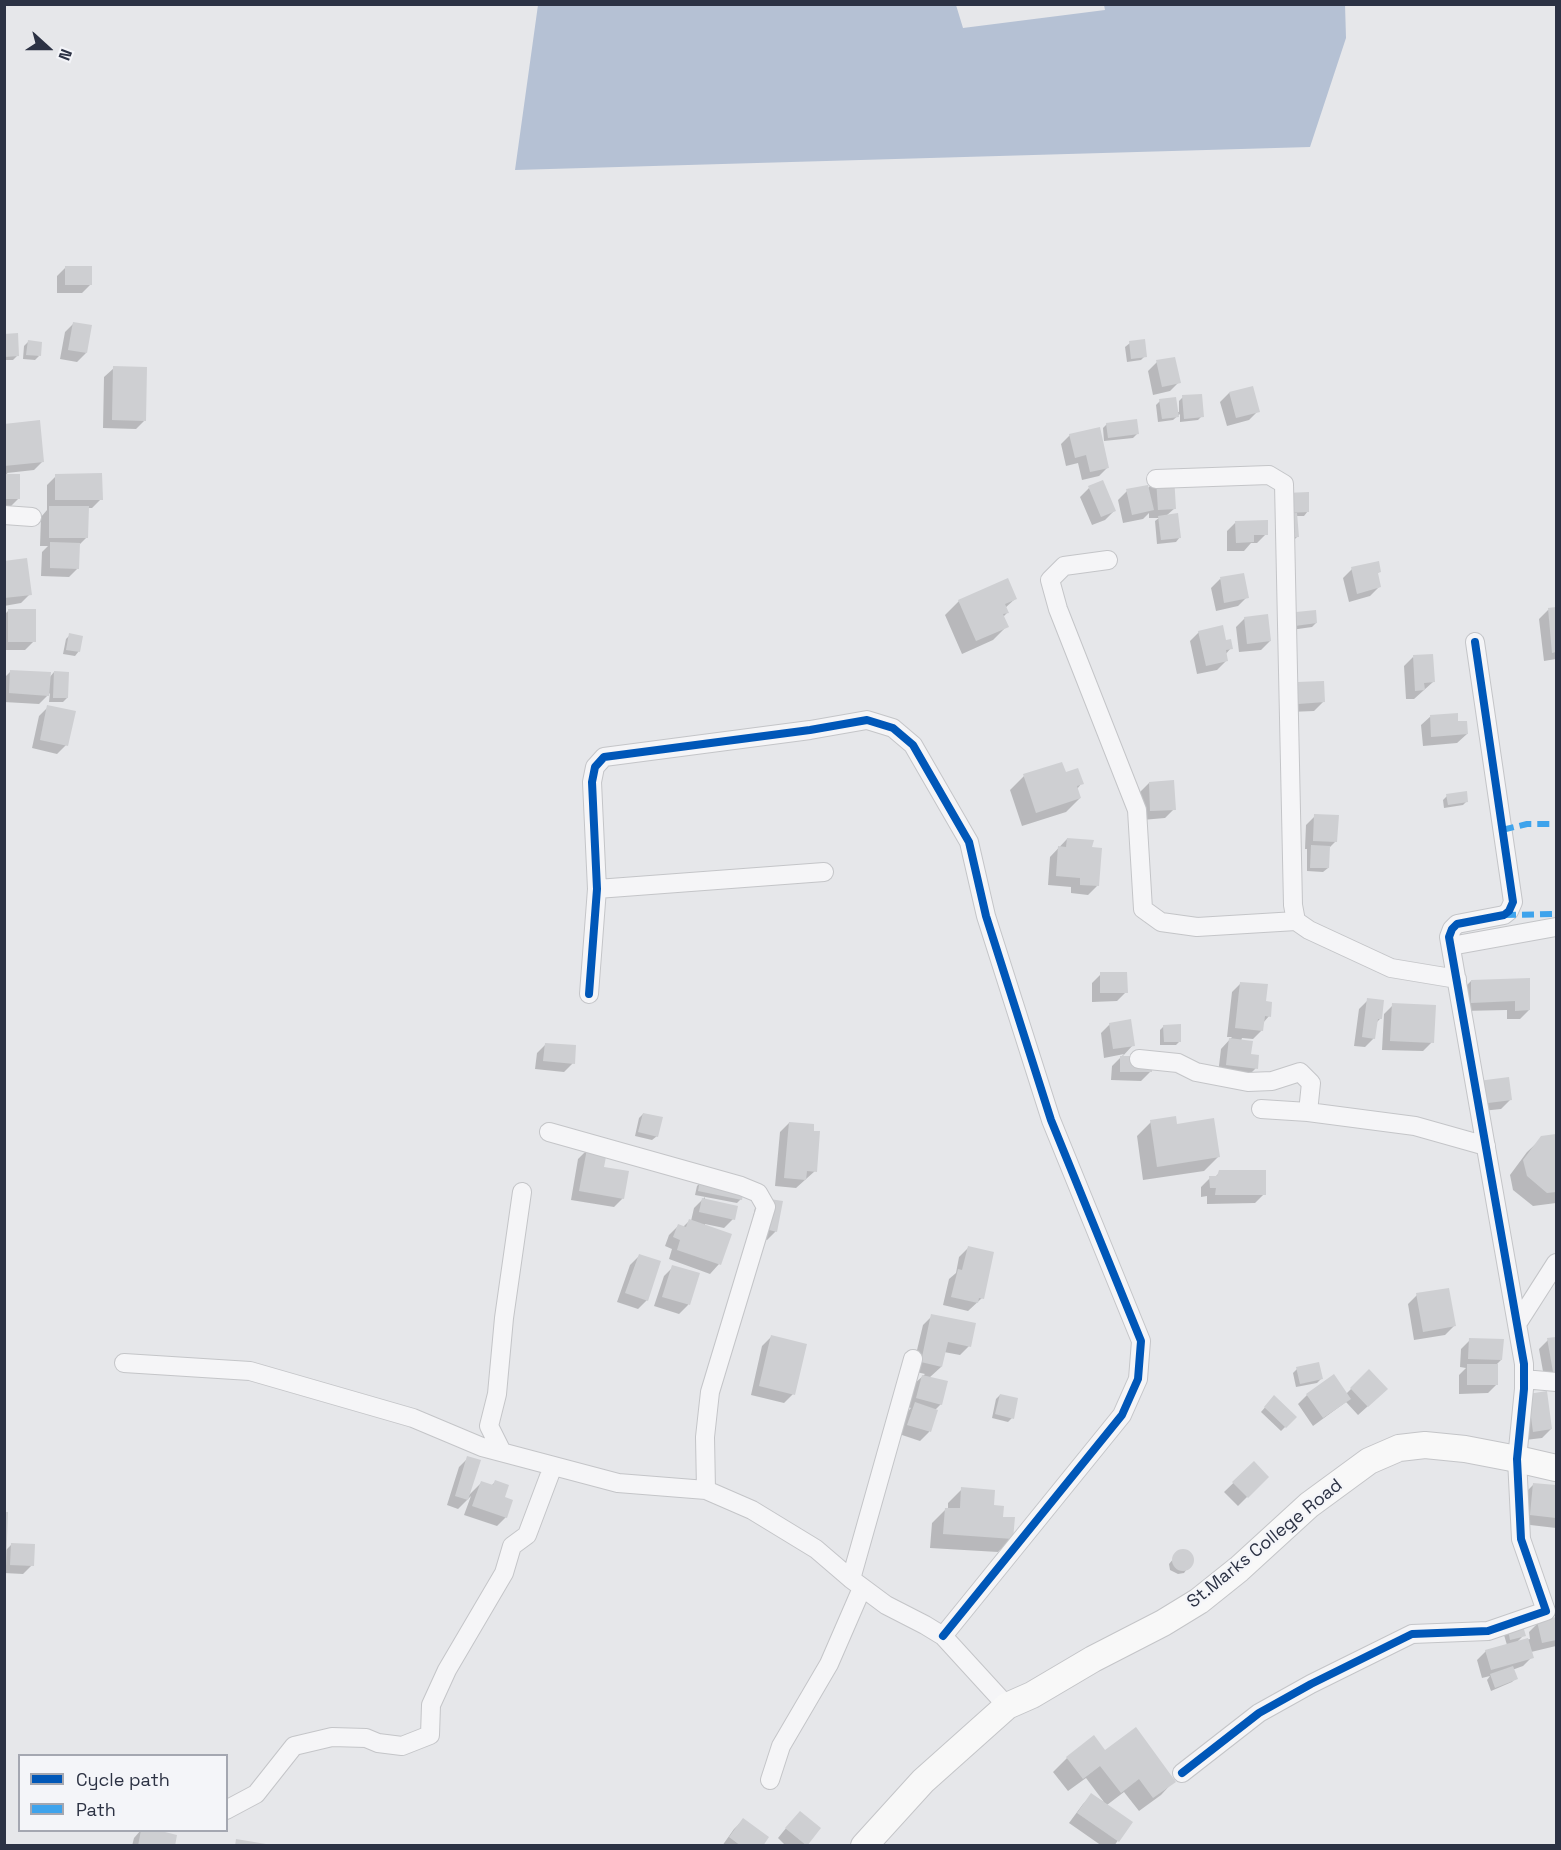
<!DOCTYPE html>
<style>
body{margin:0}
#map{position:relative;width:1561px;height:1850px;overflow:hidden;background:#e6e7ea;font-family:"Space Grotesk",sans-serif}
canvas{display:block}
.frame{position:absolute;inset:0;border:6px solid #2c3244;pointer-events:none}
.legend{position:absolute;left:18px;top:1754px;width:210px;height:78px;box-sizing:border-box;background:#f4f5f9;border:2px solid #a4a7b1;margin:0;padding:8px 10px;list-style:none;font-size:18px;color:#2c3244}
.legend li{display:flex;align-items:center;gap:12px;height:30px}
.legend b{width:30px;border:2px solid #a4a7b1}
.north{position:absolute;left:18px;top:18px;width:60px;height:60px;-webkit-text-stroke:4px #f4f5f9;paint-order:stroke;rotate:111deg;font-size:16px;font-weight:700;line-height:24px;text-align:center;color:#2c3244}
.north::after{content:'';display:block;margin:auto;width:21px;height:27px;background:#2c3244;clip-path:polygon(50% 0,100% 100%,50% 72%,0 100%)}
</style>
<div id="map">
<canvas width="1561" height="1850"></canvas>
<div class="frame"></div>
<ul class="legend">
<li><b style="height:8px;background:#0057b8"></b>Cycle path</li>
<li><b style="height:8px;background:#3ea3ec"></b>Path</li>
</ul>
<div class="north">N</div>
</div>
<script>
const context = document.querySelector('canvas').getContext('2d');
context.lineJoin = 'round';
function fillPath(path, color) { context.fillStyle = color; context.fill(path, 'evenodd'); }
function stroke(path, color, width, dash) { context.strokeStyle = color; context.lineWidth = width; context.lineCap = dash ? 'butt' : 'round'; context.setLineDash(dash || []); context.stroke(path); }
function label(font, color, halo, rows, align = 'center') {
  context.font = font + ' "Space Grotesk",sans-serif'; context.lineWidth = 4.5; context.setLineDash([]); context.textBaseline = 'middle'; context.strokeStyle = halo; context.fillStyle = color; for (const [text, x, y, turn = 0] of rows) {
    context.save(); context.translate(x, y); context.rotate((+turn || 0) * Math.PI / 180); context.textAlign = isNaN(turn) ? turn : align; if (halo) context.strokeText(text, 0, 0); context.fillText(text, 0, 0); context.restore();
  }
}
const water = new Path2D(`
 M538 5H956L963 28 1105 10 1104 5 1345 4 1346 38 1310 147 515 170Z`);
const shadow = new Path2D(`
 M66 267 91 284 82 293H57V276Z
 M74 323 86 353 77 362 60 359 65 332Z
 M4 335 17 356 13 360H4Z
 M28 342 39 356 35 360 23 359 24 346Z
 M1130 343 1145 356 1141 360 1127 362 1125 347Z
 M1157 362 1179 382 1170 391 1153 395 1148 371Z
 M114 368 145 420 136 429 103 428 104 377Z
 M1252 387 1258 411 1249 420 1227 426 1220 402 1229 393Z
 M1183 397 1202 416 1198 420 1180 422V414L1173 420 1158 422 1156 405 1160 401 1177 412H1179V401Z
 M1107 424 1137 434 1133 438 1104 441 1103 428Z
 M4 425 43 461 34 470 7 473 19 498 10 507H4Z
 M1070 435 1108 467 1099 476 1082 480 1078 463 1066 466 1061 444Z
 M56 476 101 499 92 508H87V537L78 546V568L69 577 41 576 42 552 48 546H40L41 517 47 510V485Z
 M1157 479 1175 508 1166 516 1180 537 1176 542 1157 544 1155 521 1159 518H1149V513L1143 519 1123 523 1118 500 1127 491 1148 488Z
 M1089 488 1114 511 1105 520 1092 525 1080 497Z
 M1282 498 1308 511 1304 516H1296L1297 537 1293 541 1276 542 1275 520 1279 516Z
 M1236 522 1266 534 1257 543H1251L1244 551H1227V531Z
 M4 562 30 594 21 603 4 606Z
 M1352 569 1380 571 1376 575 1379 587 1370 596 1349 602 1343 578Z
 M1220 579 1247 597 1238 606 1216 611 1211 588Z
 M1015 599 1005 608 1007 613 1003 617 1007 626 993 640 962 654 945 615 959 601Z
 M1556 609V659L1544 661 1539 619 1548 610Z
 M9 610 34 641 25 650H4V615Z
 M1286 615 1316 623 1312 627 1284 631Z
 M1245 618 1270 641 1261 650 1239 652 1236 627Z
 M1199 632 1225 642 1231 648 1225 655 1226 661 1217 670 1197 674 1190 641Z
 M70 635 79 651 75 656 63 654 66 639Z
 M1413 657 1433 682 1414 699H1406L1404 666Z
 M11 671 49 678 54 672 67 698 63 702H49L50 693 39 704 4 702V678Z
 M1297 683 1323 702 1314 711 1289 712Z
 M48 707 66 745 57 754 32 748 39 716Z
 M1431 716 1457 723 1467 734 1457 743 1423 746 1421 725Z
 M1024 776 1082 783 1077 789 1080 798 1066 812 1022 826 1010 790Z
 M1149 783 1174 809 1165 818 1142 820 1140 792Z
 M1447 796 1467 801 1463 805 1444 808 1443 800Z
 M1315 816 1336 841 1328 849V868L1323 872 1307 871V849H1305L1306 825Z
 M1067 839 1090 848 1097 886 1088 895 1071 893V887L1048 885 1050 857Z
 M1101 974 1126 992 1117 1001 1092 1002V983Z
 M1528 980 1529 1010 1520 1019H1507V1010L1462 1011V990L1471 981Z
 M1241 983 1265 1003 1269 1016 1263 1023 1262 1030 1253 1039 1242 1038 1241 1041 1256 1068 1247 1077 1218 1074 1221 1049 1232 1037H1227L1232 992Z
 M1368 1000 1380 1019 1376 1023 1374 1038 1365 1047 1354 1046 1359 1009Z
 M1393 1005 1432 1042 1423 1051 1382 1050 1384 1014Z
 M1110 1024 1133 1045 1122 1057 1150 1072 1141 1081 1111 1080 1112 1066 1124 1054 1104 1058 1101 1033Z
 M1164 1026 1180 1041 1176 1045H1160V1030Z
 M546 1044 573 1063 564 1072 535 1069 537 1053Z
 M1478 1082 1510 1100 1501 1109 1472 1112Z
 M643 1114 657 1136 652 1140 635 1136 639 1118Z
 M1151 1122 1176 1125 1218 1157 1204 1171 1143 1180 1137 1136Z
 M789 1123 815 1171 796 1188 775 1186 780 1132Z
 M1556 1136V1203L1533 1206 1513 1190 1510 1175 1527 1152 1542 1138Z
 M587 1150 602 1168 623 1198 614 1207 571 1200 578 1159Z
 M1220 1172 1264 1194 1255 1203 1207 1204V1196L1201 1197V1187L1210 1178H1214Z
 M701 1182 741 1199 737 1203 695 1195 697 1186Z
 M705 1197V1200L733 1219 724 1228 705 1224V1226L730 1235 719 1264 710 1274 669 1259 672 1249 665 1246 669 1235 678 1226 683 1227 689 1221H691L694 1208Z
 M764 1199 776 1231 767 1240 749 1236 755 1208Z
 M968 1248 982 1298 968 1311 943 1305 949 1279 956 1273 959 1257Z
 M639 1256 647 1300 638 1309 617 1302 630 1265Z
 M673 1267 698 1274 688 1305 679 1314 654 1306 664 1276Z
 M1417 1295 1454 1326 1445 1335 1414 1340 1408 1304Z
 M932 1316 969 1346 960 1355 944 1352 941 1367 929 1378 941 1404 935 1410H936L929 1432 920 1441 899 1434 906 1413 911 1408 908 1407 913 1385 925 1374 912 1371 923 1325Z
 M771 1337 793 1394 784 1403 751 1395 762 1346Z
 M1556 1338V1386L1546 1388 1539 1349 1548 1340Z
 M1470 1340 1501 1360 1497 1364V1384L1488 1393 1459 1394V1375L1466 1368 1460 1367 1461 1349Z
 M1297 1369 1321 1379 1317 1383 1296 1387 1293 1373Z
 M1369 1371 1377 1398 1358 1415 1346 1402 1313 1426 1298 1404 1307 1395 1333 1376 1346 1394Z
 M1000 1395 1012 1418 1008 1422 992 1418 996 1399Z
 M1529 1396 1551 1429 1542 1438 1525 1440Z
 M1274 1397 1295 1417 1281 1431 1261 1412Z
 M468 1458V1496L481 1483 491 1486 495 1482 503 1498 506 1517 497 1526 464 1515 471 1496 458 1509 447 1505 459 1467Z
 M1254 1463 1267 1477 1238 1506 1224 1492Z
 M1534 1484 1556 1487V1528L1522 1524 1525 1493Z
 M962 1489 993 1506 1002 1518 1012 1538 998 1552 930 1548 932 1523 946 1509H948V1503Z
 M4 1513 5 1551 11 1545 32 1565 23 1574 4 1573Z
 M1184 1550 1192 1556V1562L1184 1573 1178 1574 1170 1570 1169 1564 1179 1552Z
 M1556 1618V1646L1531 1652 1532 1657 1523 1666 1512 1670 1516 1678 1512 1682 1491 1691 1487 1680 1490 1676 1482 1678 1477 1660 1486 1651 1507 1645 1504 1635 1508 1631 1524 1635 1517 1642 1530 1639 1529 1632 1538 1623Z
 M1067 1758 1174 1781 1161 1795 1139 1811 1124 1792 1107 1805 1131 1822 1114 1846H1102L1069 1823 1083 1804 1092 1795 1104 1802 1086 1778 1068 1791 1053 1772Z
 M743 1820 761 1846H722L734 1829Z
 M791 1822 819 1829 805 1846H786L778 1838Z
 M141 1830 173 1846H132L134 1838Z`);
const building = new Path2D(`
 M65 266H92V285H65Z
 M73 322 92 325 87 353 68 350Z
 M18 333 19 356 4 357V334Z
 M1145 339 1147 357 1131 359 1129 341Z
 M28 340 42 342 41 356 26 355Z
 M1175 357 1181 383 1162 387 1156 360Z
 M113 366 147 367 146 421 112 420Z
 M1253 386 1260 412 1236 418 1229 392Z
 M1202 394 1204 417 1184 419 1182 395Z
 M1176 397 1179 417 1162 419 1159 399Z
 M1137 419 1139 434 1108 438 1106 423Z
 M40 420 44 462 4 466V424Z
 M1100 427 1109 468 1090 472 1086 455 1075 458 1069 434Z
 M102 473 103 500H55V474Z
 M4 474H20V499H4Z
 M1174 476 1176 509 1158 510 1156 478Z
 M1103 480 1116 511 1101 517 1088 486Z
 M1148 485 1154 510 1132 515 1126 489Z
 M1309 492V512L1286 513 1285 493Z
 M49 506H89L88 538H49Z
 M1178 513 1181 538 1161 540 1158 516Z
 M1297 513 1299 537 1280 538 1278 514Z
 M1268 520V535H1254V542L1236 543 1235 521Z
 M50 542 80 543 79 569 50 568Z
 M27 558 32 595 4 598V561Z
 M1379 561 1381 572 1378 573 1381 587 1357 594 1351 567Z
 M1244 573 1249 598 1224 603 1220 577Z
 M1008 578 1017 599 1005 604 1009 613 1003 614 1009 627 976 641 958 600Z
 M1556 607V652L1552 653 1548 608Z
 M8 609H36V642H8Z
 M1316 610 1317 623 1287 627 1286 613Z
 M1268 614 1271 641 1247 644 1244 617Z
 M1223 625 1226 640 1231 639 1233 649 1226 650 1228 661 1206 666 1198 631Z
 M69 633 83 636 80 652 66 650Z
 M1433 654 1435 682 1424 683 1425 690 1415 691 1413 655Z
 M10 670 51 672 49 696 9 693Z
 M54 671 69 672 68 698H53Z
 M1324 681 1325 702 1298 704 1297 682Z
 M47 705 76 711 68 746 40 740Z
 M1458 713V721H1467L1468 734 1431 737 1430 715Z
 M1062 762 1066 772 1078 768 1084 784 1077 786 1081 798 1036 813 1023 774Z
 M1174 780 1176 810 1150 811 1149 782Z
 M1467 791 1468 802 1448 805 1446 794Z
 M1314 814 1339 815 1337 842 1313 841Z
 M1067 838 1094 840 1092 847 1102 848 1099 886 1080 885V878L1056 876 1058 846 1066 847Z
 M1311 845 1330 846 1329 868H1310Z
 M1100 972H1127L1128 993H1100Z
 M1530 978V1010L1515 1011V1001L1471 1003V980Z
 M1240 982 1268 984 1266 1001 1272 1002 1271 1017 1265 1016 1263 1031 1235 1028Z
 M1367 998 1384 1000 1382 1019H1378L1375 1039 1362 1037Z
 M1392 1003 1436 1005 1434 1043 1390 1041Z
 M1131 1019 1135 1046 1113 1049 1109 1023Z
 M1181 1024V1042H1164L1163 1025Z
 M1229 1038 1253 1041 1251 1054 1259 1055 1258 1069 1226 1065Z
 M545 1043 576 1045 575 1064 543 1061Z
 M1120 1056H1152V1072H1120Z
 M1509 1077 1512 1100 1480 1104 1478 1081Z
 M643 1113 663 1117 658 1137 638 1132Z
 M1176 1116 1177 1124 1214 1118 1220 1157 1157 1167 1150 1120Z
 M789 1122 814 1124V1131H820L817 1172 807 1171 806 1180 784 1178Z
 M1556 1134V1192L1547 1193 1527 1176 1523 1160 1541 1136Z
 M587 1149 607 1152 604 1167 629 1171 624 1199 579 1191Z
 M1219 1170H1266V1195H1215L1216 1188H1210L1209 1176H1217Z
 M700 1180 744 1189 742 1200 698 1191Z
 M702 1198 738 1206 735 1220 699 1212Z
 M763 1198 783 1201 777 1232 758 1227Z
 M689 1219 732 1234 721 1265 677 1250 680 1240 673 1237 678 1224 686 1227Z
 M968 1246 994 1252 984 1299 979 1298 978 1303 951 1297 958 1269 962 1270Z
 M639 1254 661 1261 648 1301 625 1293Z
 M672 1265 700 1273 690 1305 662 1297Z
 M1449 1288 1456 1326 1423 1332 1416 1293Z
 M931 1314 976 1323 971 1347 948 1342 942 1367 921 1362Z
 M771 1335 807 1344 795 1395 759 1386Z
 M1556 1337V1383H1555L1547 1338Z
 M1469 1338 1504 1339 1502 1360 1468 1359Z
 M1319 1362 1323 1379 1300 1384 1296 1367Z
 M1467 1364H1498V1385H1467Z
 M1369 1369 1388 1389 1368 1407 1350 1388Z
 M1334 1374 1351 1399 1323 1418 1306 1394Z
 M922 1375 948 1381 942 1405 916 1398Z
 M1547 1391 1552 1429 1533 1432 1528 1394Z
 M1000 1394 1018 1398 1014 1419 995 1414Z
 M1274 1395 1297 1417 1286 1428 1264 1407Z
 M915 1402 938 1410 931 1432 907 1425Z
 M467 1456 481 1460 468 1500 455 1496Z
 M1254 1461 1269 1477 1248 1498 1232 1482Z
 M495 1480 509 1485 505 1497 513 1500 507 1518 472 1506 481 1481 493 1485Z
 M1533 1483 1556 1485V1518L1530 1515Z
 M961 1487 995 1490 994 1505 1004 1506 1003 1517H1015L1013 1539 943 1534 945 1508H960Z
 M4 1512H8L6 1566H4Z
 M11 1543 35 1544 34 1566 10 1565Z
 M1172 1560a11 11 0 1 1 22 0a11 11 0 1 1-22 0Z
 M1556 1617V1640L1542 1643 1537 1621Z
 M1523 1626 1526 1636 1510 1640 1508 1630Z
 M1528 1638 1534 1658 1491 1670 1485 1650Z
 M1513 1666 1518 1679 1495 1688 1490 1674Z
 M1136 1727 1176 1782 1153 1798 1139 1779 1121 1793 1100 1766 1083 1779 1066 1757 1094 1735 1105 1750Z
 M1091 1793 1133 1822 1119 1842 1077 1813Z
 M800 1811 821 1828 807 1846 785 1828Z
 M743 1818 769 1837 763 1846H741L729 1837Z
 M141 1830H157L177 1835 175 1846H138Z
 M236 1839 266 1844V1846H235Z`);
const minor = new Path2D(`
 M1156 479 1269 475 1284 484 1293 905 1296 921 1309 930 1391 968 1457 979
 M4 515 32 517
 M1108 560 1064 566 1050 580 1058 609 1137 810 1143 909 1161 922 1197 927 1296 921
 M597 889 824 872
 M1451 946 1556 927
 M589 994 597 889 592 782 595 767 604 757 810 730 867 720 893 728 913 745 969 842 986 916 1051 1120 1141 1341 1138 1379 1122 1415 943 1636
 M1139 1059 1178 1063 1196 1072 1248 1082 1272 1081 1300 1072 1311 1083 1308 1112
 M1261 1109 1308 1112 1415 1126 1486 1146
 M549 1132 741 1186 758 1193 766 1207 710 1392 705 1437 706 1490
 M1517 1324 1556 1263
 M124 1363 250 1371 413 1418 482 1447 618 1483 706 1490 752 1510 816 1549 851 1579 886 1605 925 1625 943 1636 1007 1706
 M1524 1379 1556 1382
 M502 1452 489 1426 497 1394 504 1318 522 1192
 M851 1579 913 1359
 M1182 1773 1259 1713 1311 1684 1412 1634 1488 1631 1546 1611 1521 1539 1517 1459 1524 1389V1364L1449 937 1452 929 1457 924 1504 915 1509 911 1513 902 1475 642
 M770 1780 781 1746 829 1664 862 1588
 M226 1810 256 1794 294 1746 332 1737 366 1738 378 1743 402 1746 430 1735 431 1705 447 1670 504 1573 512 1546 527 1535 553 1466`);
const secondary = new Path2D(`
 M864 1846 923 1781 1007 1706 1032 1695 1093 1659 1163 1623 1199 1601 1239 1569 1309 1505 1369 1461 1399 1448 1425 1445 1465 1449 1517 1459 1556 1468`);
const quiet = new Path2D(`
 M1502 830 1527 824H1556
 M1504 915 1556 914`);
const cycleway = new Path2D(`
 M589 994 597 889 592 782 595 767 604 757 810 730 867 720 893 728 913 745 969 842 986 916 1051 1120 1141 1341 1138 1379 1122 1415 943 1636
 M1182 1773 1259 1713 1311 1684 1412 1634 1488 1631 1546 1611 1521 1539 1517 1459 1524 1389V1364L1449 937 1452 929 1457 924 1504 915 1509 911 1513 902 1475 642`);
const streetNames = [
 ["St.Marks College Road",1265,1544,-39]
];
fillPath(water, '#b5c1d4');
fillPath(shadow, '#0003');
fillPath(building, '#cecfd2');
stroke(minor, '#c4c5c8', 20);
stroke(secondary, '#c4c5c8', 28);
stroke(minor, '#f5f5f7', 18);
stroke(secondary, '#f8f8f8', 26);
stroke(quiet, '#3ea3ec', 6, [12, 6]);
stroke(cycleway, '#0057b8', 8);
label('18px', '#2c3244', '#f4f5f9', streetNames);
</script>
